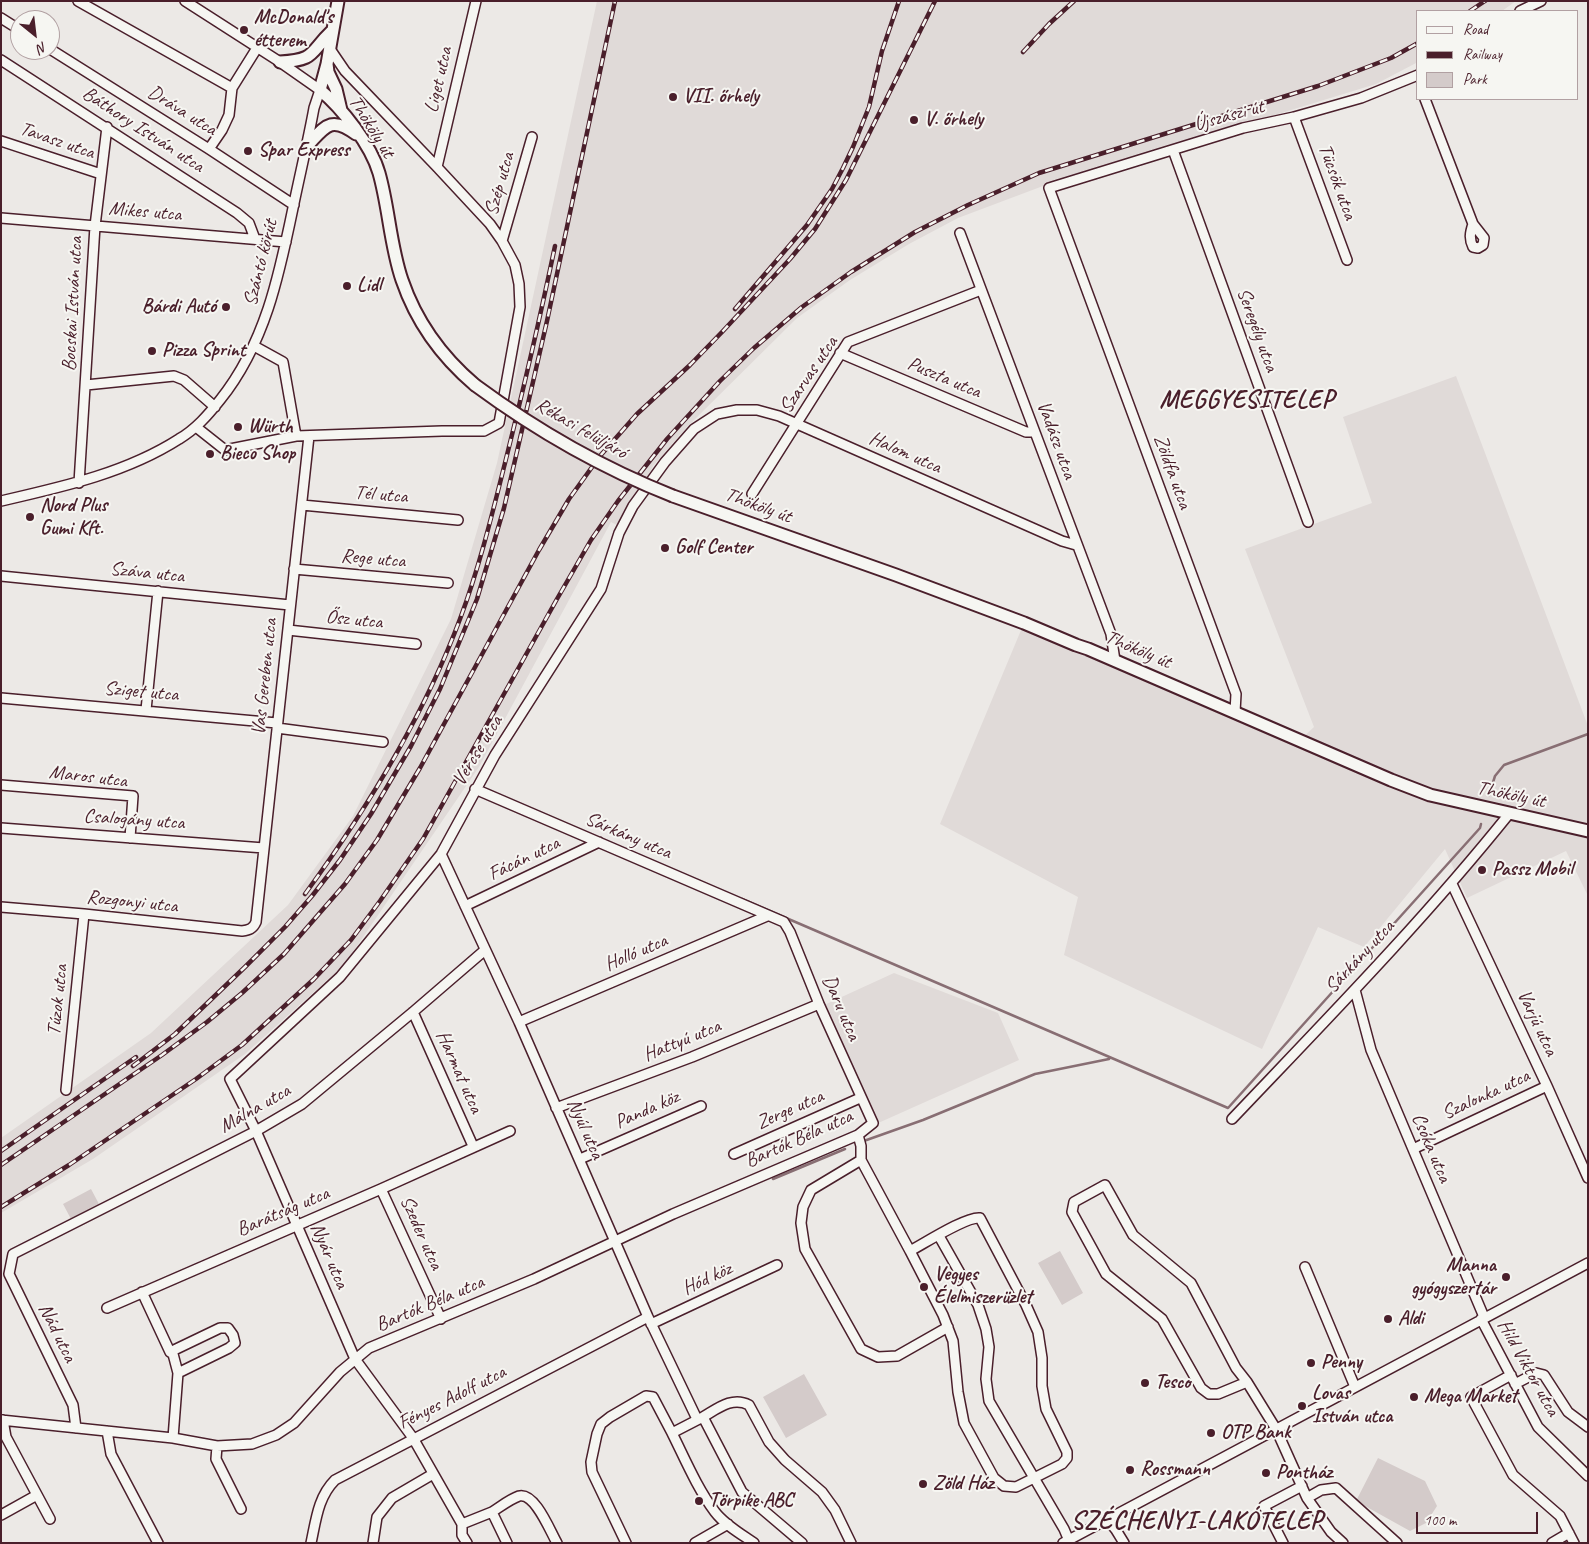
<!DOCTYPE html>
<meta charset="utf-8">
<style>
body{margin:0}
#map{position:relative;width:1589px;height:1544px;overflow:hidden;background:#ece9e6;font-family:Caveat,sans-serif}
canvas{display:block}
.frame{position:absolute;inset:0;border:2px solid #4a1f2b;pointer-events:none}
.legend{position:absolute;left:1416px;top:10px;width:162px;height:90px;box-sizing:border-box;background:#f6f6f2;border:1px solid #b1a0a2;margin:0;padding:6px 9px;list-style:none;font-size:15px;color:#4a1f2b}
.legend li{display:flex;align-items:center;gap:10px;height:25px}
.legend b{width:25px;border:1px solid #b1a0a2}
.north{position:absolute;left:10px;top:10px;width:50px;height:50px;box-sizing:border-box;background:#f6f6f2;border:1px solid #b1a0a2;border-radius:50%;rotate:151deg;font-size:14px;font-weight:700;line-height:20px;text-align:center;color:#4a1f2b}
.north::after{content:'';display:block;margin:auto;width:18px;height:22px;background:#4a1f2b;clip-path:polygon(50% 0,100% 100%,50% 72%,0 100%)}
.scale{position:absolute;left:1416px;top:1512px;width:122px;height:22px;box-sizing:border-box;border:2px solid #4a1f2b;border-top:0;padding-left:6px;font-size:15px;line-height:18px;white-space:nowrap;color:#4a1f2b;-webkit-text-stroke:4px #f6f6f2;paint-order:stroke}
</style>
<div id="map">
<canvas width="1589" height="1544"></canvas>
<div class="frame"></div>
<ul class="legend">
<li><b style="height:6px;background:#f6f6f2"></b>Road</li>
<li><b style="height:6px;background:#4a1f2b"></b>Railway</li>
<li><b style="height:14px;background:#d4cbca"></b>Park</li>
</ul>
<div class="north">N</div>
<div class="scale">100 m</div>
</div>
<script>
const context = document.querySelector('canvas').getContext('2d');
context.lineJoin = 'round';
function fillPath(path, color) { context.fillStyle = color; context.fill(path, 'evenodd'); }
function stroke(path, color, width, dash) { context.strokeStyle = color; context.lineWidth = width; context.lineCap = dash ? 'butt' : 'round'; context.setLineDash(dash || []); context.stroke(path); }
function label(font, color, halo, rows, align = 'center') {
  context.font = font + ' Caveat,sans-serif'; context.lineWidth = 4; context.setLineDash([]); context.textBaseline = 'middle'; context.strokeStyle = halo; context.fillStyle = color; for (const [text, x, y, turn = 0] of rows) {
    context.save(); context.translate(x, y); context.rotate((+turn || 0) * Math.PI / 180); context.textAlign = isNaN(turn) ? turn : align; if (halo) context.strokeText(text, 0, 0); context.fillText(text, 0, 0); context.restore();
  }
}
const built = new Path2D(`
 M597 1H1516L1502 11H1418V62L1376 84 1043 186 958 218 909 244 850 280 797 318 688 426 653 466 621 527 611 522 479 767 344 965 245 1054 93 1159 1 1213V1138L151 1033 288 905 353 816 451 619 497 463Z
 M1456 376 1588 726V896L1566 851 1467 898 1445 849 1364 947 1318 927 1262 1049 1064 955 1078 897 940 824 1024 623 1300 740 1314 727 1245 549 1372 503 1343 417Z
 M894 973 998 1013 1019 1060 876 1124 822 1006Z`);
const green = new Path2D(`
 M91 1189 99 1204 71 1219 63 1204Z
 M1060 1251 1083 1293 1062 1305 1038 1263Z
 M804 1374 827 1415 786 1438 763 1397Z
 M1378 1458 1425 1481 1437 1506 1426 1523 1410 1531 1356 1501Z`);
const stream = new Path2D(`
 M1489 795 1495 776 1504 765 1588 734
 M742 899 1228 1108 1480 828 1481 824
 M861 1142 923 1120 1035 1074 1109 1059
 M773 1179 845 1149`);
const minor = new Path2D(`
 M78 1 232 88
 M1520 11 1541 1
 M1 18 20 30
 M50 49 209 149 294 205
 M1 60 237 213 249 223 255 239
 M1425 99 1473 224 1484 238 1483 245 1478 248 1473 247C1469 239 1470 233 1473 224
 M1294 117 1347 260
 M1 141 101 174
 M209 149 222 130 229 115 232 88 257 48
 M1173 150 1308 522
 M437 167 476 1
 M1 218 286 242
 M960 233 1111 634 1115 661
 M502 241 532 137
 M254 346 283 362 296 436
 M840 353 1026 432H1034
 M86 385 174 376 184 380 215 407
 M196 427 225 450 296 436 442 431H484L499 423 520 307 519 284 515 265 502 241 490 224 437 167 345 71 330 49
 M79 483 95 226 107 127
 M752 494 848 342 981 290
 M1 501C62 487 126 473 179 439 196 429 208 415 220 400 265 344 279 276 293 208 300 174 308 141 314 108L320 90 280 62 185 1
 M302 505 458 520
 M294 569 448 583
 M1 576 290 605
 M288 630 416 644
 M1 698 277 723
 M146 710 158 591
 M1235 712 1236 694 1049 188 1243 128 1294 117 1361 98 1418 75
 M277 728 383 742
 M1 785 133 796 130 838
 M1 828 264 848
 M441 854 519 1022 648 1317 697 1419
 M1452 884 1547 1086 1588 1178
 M465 906 599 842
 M1 907 84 914 242 931C249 930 253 929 256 922L309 436
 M1355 990 1371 1050 1484 1317
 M413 1012 473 1146
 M519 1022 767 916
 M66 1090 84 914
 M556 1108 692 1057 819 1004
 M1232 1119C1327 1019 1423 921 1509 814
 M858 1135 861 1146V1160L910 1251C925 1243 967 1216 980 1218L1026 1305 1038 1332 1042 1358V1386L1046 1409 1067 1452V1458L1062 1464 1016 1487 1004 1486 994 1478 964 1423 958 1392 953 1341 943 1315 910 1251
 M1413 1149 1547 1086
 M734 1154 860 1098
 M580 1159 701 1106
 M861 1160 811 1190 803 1207 801 1223 805 1249 861 1349 878 1357 897 1356 948 1327
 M381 1189 441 1319
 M939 1236 978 1305 986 1329 989 1347 986 1379 989 1401 1064 1529 1070 1543
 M1305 1267 1355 1387
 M142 1292 170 1352 173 1354 178 1373 173 1438
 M107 1308 381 1189 510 1131
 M1481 1319 1538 1427 1588 1476
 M651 1324 777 1265
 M170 1352 220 1328H228L233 1335 235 1343 229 1348 178 1373
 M1511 1375 1471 1397 1513 1475 1560 1516 1574 1543
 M1247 1382 1218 1394H1209L1201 1388 1162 1319 1106 1274 1072 1212 1074 1202 1105 1185 1133 1235 1191 1283 1236 1368 1247 1382 1276 1429 1307 1498 1331 1532 1343 1543
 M1515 1384 1536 1373 1544 1375 1568 1412 1588 1427
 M703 1417C717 1409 732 1396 749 1405L769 1442 785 1460 822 1492 835 1510 851 1543
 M1 1420 173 1438 217 1446 252 1444 276 1435 294 1423 340 1372 369 1348 534 1279 673 1214 858 1135 873 1123 819 1004 790 932 784 922 475 789
 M3 1420 6 1437 50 1519
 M76 1428 73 1405 9 1274 13 1254 256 1131 302 1104 413 1012 485 950
 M107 1431 111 1454 158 1543
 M217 1446 216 1459 241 1509
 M1307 1498 1321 1490 1336 1488 1397 1543
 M492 1512C500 1507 510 1499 519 1496 535 1492 550 1531 557 1543
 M1 1515 37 1495
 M1107 1519 1116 1530 1124 1543
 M462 1524 492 1512 507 1543
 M311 1543C316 1520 318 1497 335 1480L648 1317
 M373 1543 377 1517 392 1498 433 1474
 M467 1543 462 1535V1524L413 1438 355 1359 256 1131 230 1079 340 977 441 854 495 755 601 589 619 533 633 506 665 462 694 429 717 414 737 410H757L779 416 1062 541 1076 545
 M626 1543 592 1472 591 1462 597 1434 601 1424 610 1417 646 1396 653 1397 672 1433
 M695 1543 728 1524
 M754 1543C741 1534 725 1525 715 1512 697 1488 685 1459 672 1433L703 1417 742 1492 802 1543
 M1063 1543 1588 1263
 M1283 1543 1264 1506 1302 1486
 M1552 1543 1569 1533`);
const major = new Path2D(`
 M338 1 327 64 320 90C342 108 371 145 379 173 389 208 390 245 402 280 416 321 442 357 475 385
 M280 62C316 60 309 53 331 32
 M327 64 328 72 336 89 341 110
 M307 146C325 127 330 115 356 134
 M673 496 896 575 1024 623 1076 645 1088 649 1391 780 1430 795 1588 831`);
const rail = new Path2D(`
 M1470 11 1485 1
 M1023 52 1049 24 1074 1
 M735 309 807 225 832 189 843 168 853 147 869 107 882 51 899 1
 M305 894C367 809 423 718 460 619 479 568 492 515 505 463 523 391 540 318 555 246
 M133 1066 175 1034 245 967 285 927 312 896 340 860 371 814 411 746 440 689 477 599 504 508 547 321 615 1
 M1 1151 136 1057
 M1 1165 162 1055 207 1022 242 993 284 954 345 884 377 840 420 768 539 550 569 499 600 456 637 414 690 365 723 331 790 259 815 229 846 180 935 1
 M1 1207 69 1165 196 1079 242 1045 314 979 351 940 380 901 423 839 557 599 591 540 618 501 667 439 720 381 754 348 802 307 851 272 915 232 968 205 1039 173 1318 86 1391 58 1418 43`);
const majorBridge = new Path2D(`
 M475 385C536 430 602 468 673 496`);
const markers = [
 [244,30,5,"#4a1f2b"],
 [673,97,5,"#4a1f2b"],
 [914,120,5,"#4a1f2b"],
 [248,151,5,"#4a1f2b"],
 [347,286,5,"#4a1f2b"],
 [226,307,5,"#4a1f2b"],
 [152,351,5,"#4a1f2b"],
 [238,427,5,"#4a1f2b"],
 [210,454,5,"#4a1f2b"],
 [30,517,5,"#4a1f2b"],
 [665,548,5,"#4a1f2b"],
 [1482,870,5,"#4a1f2b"],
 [1506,1277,5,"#4a1f2b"],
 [924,1287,5,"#4a1f2b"],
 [1388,1319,5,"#4a1f2b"],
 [1311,1363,5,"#4a1f2b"],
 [1145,1383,5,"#4a1f2b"],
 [1414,1397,5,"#4a1f2b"],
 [1302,1406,5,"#4a1f2b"],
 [1211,1433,5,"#4a1f2b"],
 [1130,1470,5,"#4a1f2b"],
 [1266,1473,5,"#4a1f2b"],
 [923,1484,5,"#4a1f2b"],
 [699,1501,5,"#4a1f2b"]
];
const poiNames = [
 ["McDonald's",254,18],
 ["étterem",254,41],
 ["VII. őrhely",683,97],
 ["V. őrhely",924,120],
 ["Spar Express",258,151],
 ["Lidl",357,286],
 ["Bárdi Autó",216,307,"right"],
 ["Pizza Sprint",162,351],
 ["Würth",248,427],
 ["Bieco Shop",220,454],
 ["Nord Plus",40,506],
 ["Gumi Kft.",40,529],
 ["Golf Center",675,548],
 ["Passz Mobil",1492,870],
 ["Manna",1496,1266,"right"],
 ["gyógyszertár",1496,1289,"right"],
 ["Vegyes",934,1275],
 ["Élelmiszerüzlet",934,1298],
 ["Aldi",1398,1319],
 ["Penny",1321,1363],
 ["Tesco",1155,1383],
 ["Lovas",1312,1394],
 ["István utca",1312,1417],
 ["Mega Market",1424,1397],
 ["OTP Bank",1221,1433],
 ["Rossmann",1140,1470],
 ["Pontház",1276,1473],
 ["Zöld Ház",933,1484],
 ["Törpike ABC",709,1501]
];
const streetNames = [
 ["Liget utca",439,80,-77],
 ["Dráva utca",182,111,32],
 ["Újszászi út",1229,116,-15],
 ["Thököly út",371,127,58],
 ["Báthory István utca",143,130,33],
 ["Tavasz utca",57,141,19],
 ["Tücsök utca",1337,182,70],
 ["Szép utca",500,184,-74],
 ["Mikes utca",145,212,5],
 ["Szántó körút",261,263,-76],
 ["Bocskai István utca",73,304,-87],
 ["Seregély utca",1257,330,70],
 ["Szarvas utca",809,375,-56],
 ["Puszta utca",944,378,23],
 ["Rékasi felüljáró",581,429,30],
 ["Vadász utca",1056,440,70],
 ["Halom utca",905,453,24],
 ["Zöldfa utca",1172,472,70],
 ["Tél utca",381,495,5],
 ["Thököly út",758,506,20],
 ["Rege utca",373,559,5],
 ["Száva utca",147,573,6],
 ["Ősz utca",354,620,6],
 ["Thököly út",1138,650,23],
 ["Vas Gereben utca",265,677,-84],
 ["Sziget utca",141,692,5],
 ["Vércse utca",478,751,-59],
 ["Maros utca",88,777,7],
 ["Thököly út",1511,795,12],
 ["Csalogány utca",134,820,4],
 ["Sárkány utca",628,836,23],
 ["Fácán utca",524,859,-26],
 ["Rozgonyi utca",132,902,6],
 ["Holló utca",636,953,-23],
 ["Sárkány utca",1360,957,-47],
 ["Túzok utca",58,1000,-84],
 ["Daru utca",841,1008,67],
 ["Varjú utca",1537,1023,65],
 ["Hattyú utca",682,1041,-22],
 ["Harmat utca",459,1072,66],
 ["Szalonka utca",1486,1095,-25],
 ["Málna utca",255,1109,-30],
 ["Panda köz",647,1110,-24],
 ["Zerge utca",790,1110,-24],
 ["Nyúl utca",585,1129,66],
 ["Bartók Béla utca",799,1139,-24],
 ["Csóka utca",1431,1148,67],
 ["Barátság utca",283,1212,-23],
 ["Szeder utca",421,1233,66],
 ["Nyár utca",329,1256,67],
 ["Hód köz",707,1279,-25],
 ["Bartók Béla utca",430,1304,-23],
 ["Nád utca",57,1333,64],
 ["Hild Viktor utca",1528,1368,61],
 ["Fényes Adolf utca",452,1398,-27]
];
const districtNames = [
 ["MEGGYESITELEP",1247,400],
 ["SZÉCHENYI-LAKÓTELEP",1197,1521]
];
fillPath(built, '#e0dad8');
fillPath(green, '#d4cbca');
stroke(stream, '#886e73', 2.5);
stroke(minor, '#4a1f2b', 12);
stroke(major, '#4a1f2b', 15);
stroke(minor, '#f6f6f2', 9);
stroke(major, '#f6f6f2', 11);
stroke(rail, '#4a1f2b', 4.5);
stroke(rail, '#f6f6f2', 2.5, [8]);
stroke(majorBridge, '#4a1f2b', 15, []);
stroke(majorBridge, '#f6f6f2', 11);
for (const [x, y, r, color] of markers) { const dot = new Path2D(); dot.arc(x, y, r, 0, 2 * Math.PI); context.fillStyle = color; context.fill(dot); stroke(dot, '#f6f6f2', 2); }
label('bold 20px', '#4a1f2b', '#f6f6f2', poiNames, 'left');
label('20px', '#4a1f2b', '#f6f6f2', streetNames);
context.letterSpacing = '1px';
label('bold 25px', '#4a1f2b', '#f6f6f2', districtNames);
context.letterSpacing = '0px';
</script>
